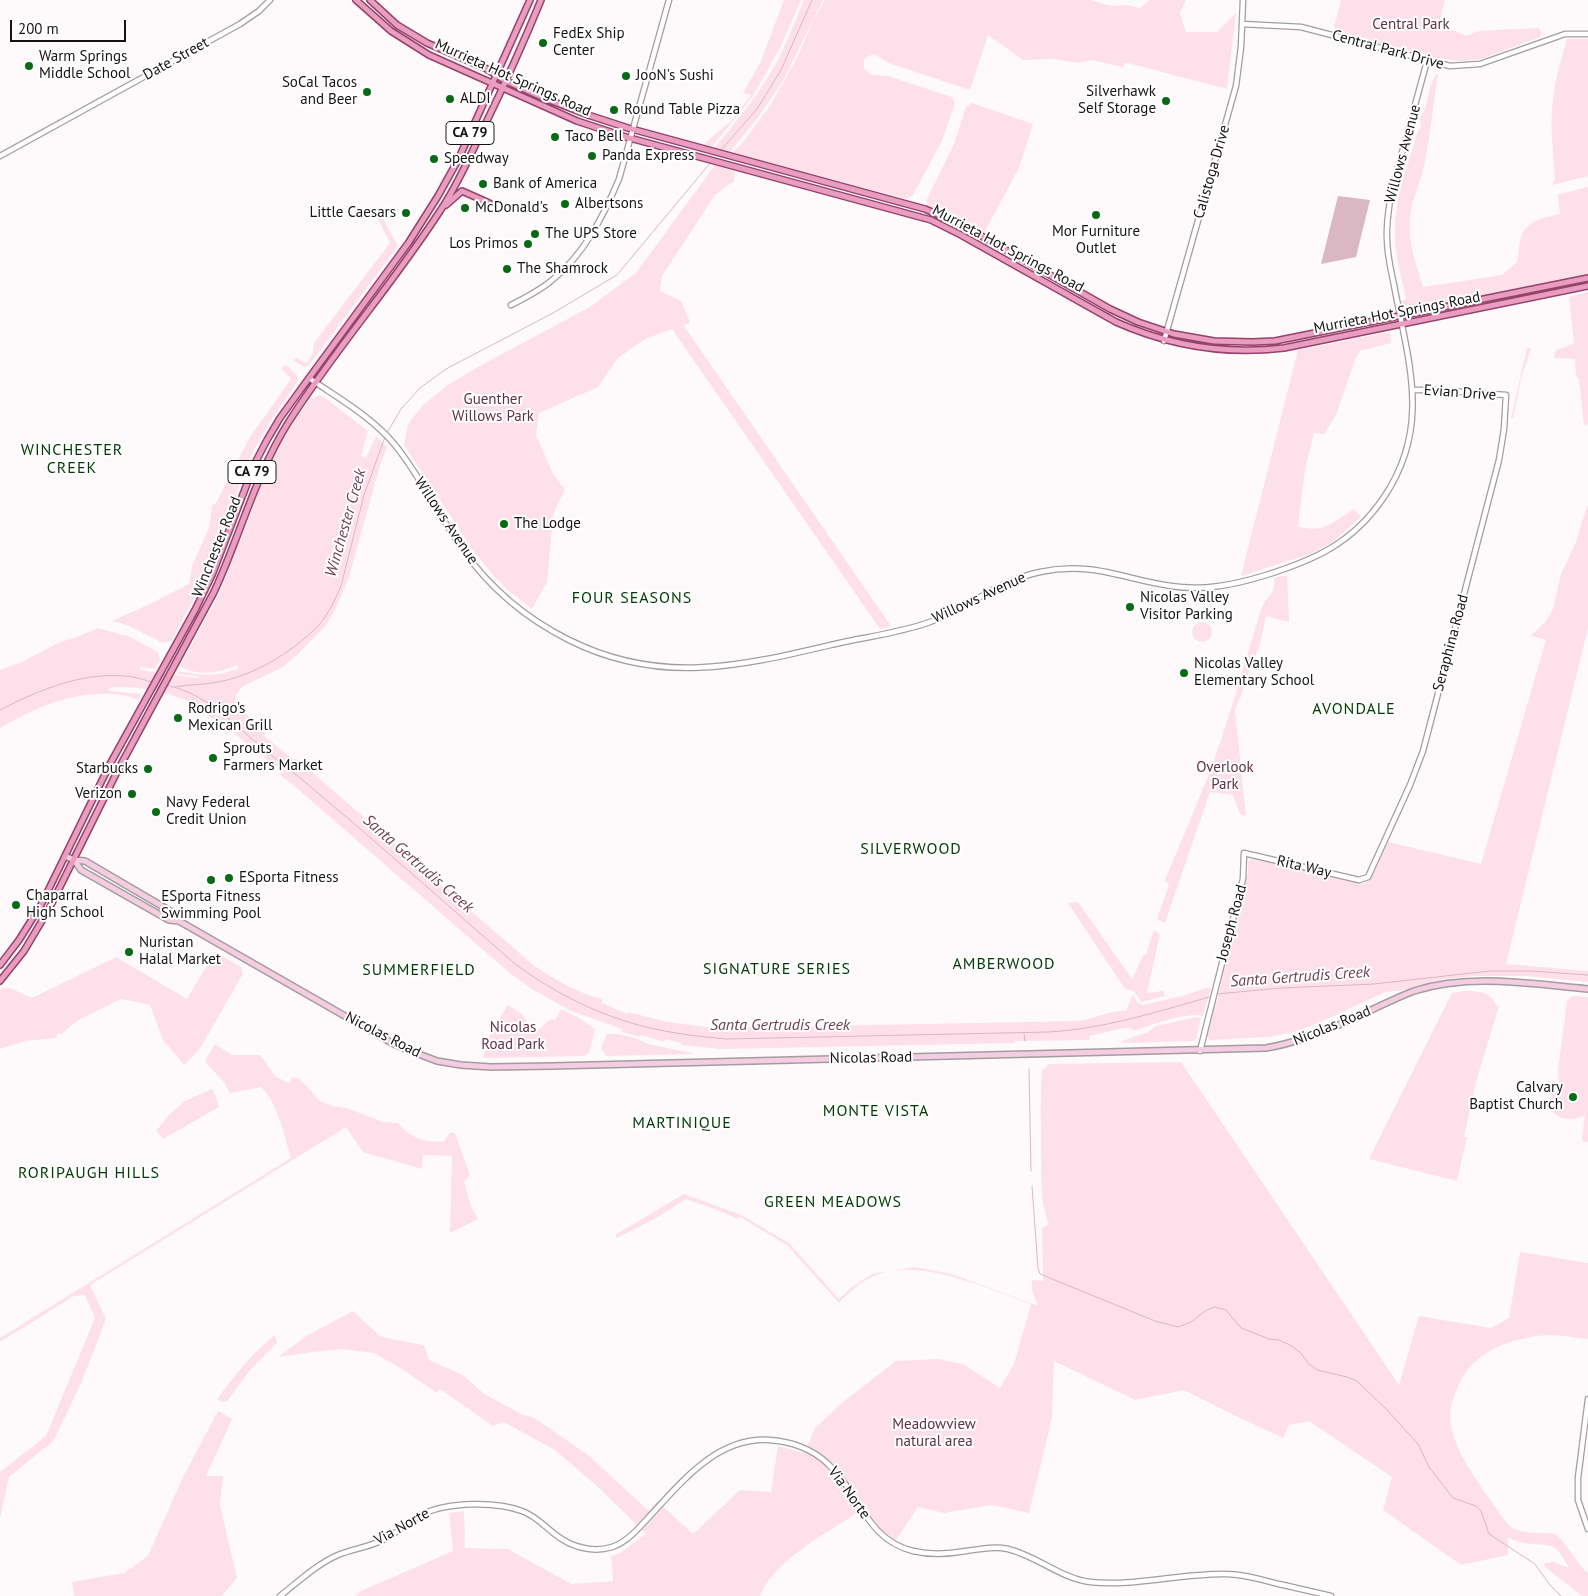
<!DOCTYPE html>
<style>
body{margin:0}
#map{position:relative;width:1588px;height:1596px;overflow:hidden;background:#fefafb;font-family:"PT Sans",sans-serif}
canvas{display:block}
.scale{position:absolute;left:10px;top:20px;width:116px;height:22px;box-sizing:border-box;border:2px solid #161314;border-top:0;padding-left:6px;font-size:15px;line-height:18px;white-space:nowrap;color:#161314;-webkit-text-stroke:4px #fff;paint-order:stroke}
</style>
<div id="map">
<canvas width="1588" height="1596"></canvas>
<div class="scale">200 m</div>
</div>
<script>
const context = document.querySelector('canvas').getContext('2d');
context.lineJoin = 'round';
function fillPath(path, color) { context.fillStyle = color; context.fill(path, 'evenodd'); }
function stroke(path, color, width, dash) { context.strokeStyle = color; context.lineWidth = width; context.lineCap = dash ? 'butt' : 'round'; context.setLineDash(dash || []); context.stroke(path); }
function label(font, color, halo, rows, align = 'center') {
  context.font = font + ' "PT Sans",sans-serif'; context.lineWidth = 4; context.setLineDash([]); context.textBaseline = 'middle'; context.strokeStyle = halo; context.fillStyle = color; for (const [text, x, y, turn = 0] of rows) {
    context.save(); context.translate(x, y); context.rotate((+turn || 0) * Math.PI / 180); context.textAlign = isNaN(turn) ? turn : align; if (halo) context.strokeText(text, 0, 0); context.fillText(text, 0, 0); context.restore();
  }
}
const green = new Path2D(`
 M784 0H801L781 46 753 96 712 147 703 145 732 120 751 95 743 93 761 61Z
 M804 0H823L783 81 757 119 730 152 714 148C734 125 752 102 768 77 783 53 793 26 804 0Z
 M825 0H1091L1112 6 1127 5 1139 8 1143 6 1149 0H1186L1180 13 1186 32H1217L1236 13 1227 89 1128 63H1125L1123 67 1091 60 1078 63 1053 59 1023 60 988 35 970 90 889 63 874 54 867 57 864 60V68L871 75 888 76 952 97 955 103 942 141 913 195 907 199 732 153 744 141 771 104 797 58 814 19Z
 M1341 0H1445L1438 26 1458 32 1466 36 1479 31 1539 28 1542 33 1540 37 1481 59 1460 61 1436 58 1337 32 1334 27Z
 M1567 39H1588V176L1552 185 1555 179C1553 151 1549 121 1554 93 1556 75 1562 57 1567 39Z
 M1436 74H1438C1433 106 1430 139 1423 170 1419 186 1411 202 1410 219 1408 243 1416 264 1423 287L1502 275 1517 262C1519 255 1519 240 1522 234 1529 220 1546 217 1560 214L1558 196 1556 195 1588 187V275L1408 312V309L1402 306 1401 301 1405 300 1406 298C1401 276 1394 253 1395 229 1395 196 1409 162 1418 131L1421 127 1420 118 1425 109 1431 84Z
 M972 103 1033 124 1019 168 984 233 950 215 929 206 926 201 954 144 966 107Z
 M715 165 735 172 734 181 715 195 662 276 660 291 681 301 690 322 684 326 891 626 880 629 672 329 645 339 618 358 598 387 539 413 536 435 553 474 565 490 557 505 553 516 547 582 532 609 509 591 493 575 472 549 404 445 408 424 423 405 445 387 476 368 590 307 636 273Z
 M380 213 398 246 320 351 308 366 304 367 293 360 296 358 307 363 313 353 314 343 390 243 376 215Z
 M1588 292V424L1584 425 1579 379 1576 376 1575 359 1554 358 1556 350 1574 344 1569 297Z
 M1390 332 1391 343 1360 351 1355 360 1336 415 1324 434 1314 433 1305 470 1298 526H1297C1324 534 1332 523 1354 509L1361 517 1334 541 1310 554 1241 576 1298 350Z
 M1527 348 1531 349 1522 375 1513 418H1511Z
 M286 365 297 375 298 381 272 419 250 457 210 564 197 593 171 641 163 643 127 625 112 621 150 604 189 584 192 566 209 528 212 506 216 503 250 437 291 379 281 368Z
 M321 395 368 431 361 456 366 458 376 436 387 447 379 469 349 577 335 610 327 624 299 653 283 667 242 687 236 695 235 705 266 731 264 736 294 760 296 758 532 964C554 979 577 993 602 999V1003L627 1014 628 1012 667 1022 714 1028 1080 1021C1091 1019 1118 1009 1126 1011L1133 994 1137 1002 1143 1005 1186 995 1205 988H1211L1203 1016C1187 1012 1150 1025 1134 1031L1130 1028H1124L1090 1036 1089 1040 1015 1041V1043L722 1049 681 1045V1043L665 1039 664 1042 641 1035 640 1037 622 1032V1029L571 1011 532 989 511 974 292 784 280 775 284 772 271 761 269 762 254 746 252 748 227 727 208 716 209 713C188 696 137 683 109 688V691L141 694 138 700C125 694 113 693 99 694 60 696 34 709 0 728V670L24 661 58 643 79 636 98 628 130 637 158 652 160 660 155 669 140 667V670L197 678 198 676 177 674 179 671C200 676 218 677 239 668L237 665C220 673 197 677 180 666L219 594 229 569 226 567 242 537 261 484 271 461 294 421 312 397 314 398 316 396Z
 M1588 503V628L1506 964 1588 971V982L1526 976H1473L1446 979 1406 990 1385 992 1321 1022 1294 1032 1269 1037 1210 1040 1205 1035 1213 1006 1217 1002 1223 976 1220 977 1248 872V862L1252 858 1363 884 1371 879 1388 842 1481 864 1546 640 1531 636 1546 621 1553 609 1561 574 1576 542Z
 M1287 575 1289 622 1266 616 1260 644 1235 710 1246 817 1240 814 1233 795 1210 792 1165 923 1157 919 1169 885 1165 880C1182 839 1200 799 1215 757 1231 713 1243 668 1257 623 1259 616 1261 608 1265 602 1271 592 1276 592 1274 578Z
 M1192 632a10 10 0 1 1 20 0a10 10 0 1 1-20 0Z
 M1078 902 1132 979 1143 956 1146 954 1154 930 1160 934 1147 993 1163 991 1165 996 1141 1002 1134 991 1125 989 1068 903Z
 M215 952 241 967 243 974 199 1050 184 1065 163 1040 150 1005 121 999 80 1019 61 1034 58 1033 56 1038 25 1041 0 1049V991L2 988H10L32 998 116 957 187 999Z
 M1464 991C1477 991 1491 991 1496 1005L1499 1006 1476 1082 1464 1137H1467L1457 1181 1369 1159 1452 993Z
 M1575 996 1588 997V1142L1583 1141 1582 1139 1585 1115C1576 1121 1553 1122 1551 1106 1550 1102 1552 1097 1552 1093L1557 1091 1559 1086 1558 1070 1567 1001 1571 997Z
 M508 1005 522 1014 530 1026 536 1030 542 1028 545 1023 552 1019 555 1020 561 1009 579 1018 595 1029 589 1053 584 1056 483 1058 487 1040Z
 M1196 1017 1201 1018 1196 1039 1194 1041 1122 1043V1041L1148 1032 1156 1026Z
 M607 1034H619L638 1039 648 1044 696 1054 606 1056 601 1048Z
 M215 1044 232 1055H260L276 1077 289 1083 292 1077 300 1079 320 1101 333 1106 347 1108 383 1122 398 1123C409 1137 426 1144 444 1141L450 1133H455L470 1175 464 1182 471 1206 478 1219 450 1233 452 1156 423 1155 422 1169 363 1152 346 1127 90 1285 106 1319 82 1381 55 1438 52 1442 9 1477 0 1518V1472L46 1436 95 1318 85 1295 74 1296 0 1342V1338L291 1158C285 1138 277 1101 261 1087L230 1093 223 1081 206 1063V1059Z
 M1181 1062 1399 1385 1419 1316 1491 1328 1509 1318 1520 1252 1588 1263V1339C1576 1338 1562 1335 1550 1335 1512 1337 1471 1351 1457 1389 1450 1406 1448 1415 1453 1434 1462 1464 1488 1496 1506 1522 1516 1534 1532 1533 1547 1533 1549 1534 1552 1533 1555 1534 1562 1536 1578 1566 1588 1573V1596H1582L1544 1566 1545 1563 1554 1562 1569 1568C1565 1561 1561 1553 1555 1548 1548 1542 1522 1547 1508 1537V1555L1461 1565 1383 1510 1392 1477 1309 1421 1289 1425 1283 1438 1236 1416 1184 1390 1135 1400 1054 1361 1052 1418 1029 1513 992 1505 944 1513 918 1507 896 1540 881 1530 866 1512 857 1513C827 1533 772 1562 760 1596H355L361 1591 453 1551 449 1513 464 1511 465 1548 508 1549 571 1584 613 1581 611 1556 620 1553 646 1534 598 1487 555 1450 504 1422 493 1426 440 1389 437 1393 402 1369 374 1353 342 1349 313 1352 278 1357 308 1335 353 1311 381 1337 424 1345 429 1360 463 1375 483 1393 512 1409 523 1415 533 1417 588 1455 649 1511 657 1501 693 1534 740 1490 771 1492 778 1446 804 1453 815 1428 843 1402 896 1361 938 1359 963 1364 1000 1388 1014 1364 1031 1304C987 1289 917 1255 872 1277 859 1283 849 1292 839 1303L787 1245 740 1217 738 1219 720 1211 686 1199 656 1218 617 1238 615 1235 684 1194 741 1215 789 1243 839 1299 852 1287 872 1274 915 1267 952 1274 1038 1306 1032 1290V1280L1043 1281 1042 1228 1049 1224C1039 1200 1042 1173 1041 1147 1041 1121 1040 1095 1042 1069H1045L1049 1064Z
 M212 1089 216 1097 219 1107 163 1139 156 1131 170 1114 185 1101Z
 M275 1335 277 1343 251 1369 228 1400 223 1402 217 1399C235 1375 251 1354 275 1335Z
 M218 1411 232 1419 206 1476H223L220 1505 237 1578 222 1596H74L72 1582 124 1573 148 1556 183 1477Z`);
const water = new Path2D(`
 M1338 196 1370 200 1356 257 1321 264Z`);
const stream = new Path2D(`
 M720 151 757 109 781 70 812 0
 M387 433 401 409 420 388 446 369 553 313 617 275 711 162
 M166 685C210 695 233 724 266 751 277 760 288 768 299 777 372 838 443 901 514 963 562 999 617 1024 676 1033 693 1036 709 1037 726 1039L1048 1032C1105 1029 1159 1011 1213 996
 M175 687C189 684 204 685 218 682 255 675 291 653 318 626 328 615 335 600 341 586L364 495 385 437
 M0 710C41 689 86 670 133 677 140 678 146 681 152 682
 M1217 994 1281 988 1374 984 1490 971H1531L1588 975
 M1024 1034 1025 1041
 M1029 1069 1031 1171
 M1032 1186 1038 1268 1040 1274 1155 1321 1178 1327 1191 1322 1205 1311 1214 1307 1226 1310 1241 1328 1269 1339 1279 1340 1290 1345 1301 1353 1308 1363 1317 1370 1347 1377 1357 1381 1388 1411 1418 1444 1429 1467 1453 1498 1476 1506 1481 1511 1489 1534 1535 1564 1550 1585 1561 1596`);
const tertiary = new Path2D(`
 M1242 24 1301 27 1450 66 1480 64 1565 34H1588
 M0 156 240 24 259 11 270 0
 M511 305C525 298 539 291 551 281 584 255 603 217 619 179L669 0
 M1164 341 1236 86 1241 47 1243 0
 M309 378C338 398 372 417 395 445 421 477 439 516 463 550 490 588 527 619 569 640 661 686 741 666 835 644 866 637 898 633 927 623 967 609 997 581 1040 572 1092 561 1123 579 1171 586 1203 591 1233 585 1263 576 1315 560 1353 543 1384 497 1432 426 1408 361 1394 285 1391 270 1387 255 1387 239 1386 224 1389 208 1391 193L1427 61
 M1200 1051 1243 879 1244 853 1359 880 1368 877 1410 785 1423 751 1499 460 1504 429 1506 395 1436 390H1413
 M1588 1399 1578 1478V1500L1588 1529
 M280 1596C298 1582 317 1564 338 1555 353 1549 369 1547 383 1540 398 1533 409 1521 423 1514 448 1502 496 1501 522 1511 536 1516 544 1526 556 1535 571 1547 593 1553 612 1547 627 1542 638 1529 648 1518 681 1483 716 1437 769 1440 790 1441 813 1449 828 1464 860 1493 865 1539 913 1551 930 1555 949 1554 966 1551 980 1549 994 1546 1008 1549 1037 1556 1060 1578 1090 1582 1133 1587 1182 1573 1226 1574 1244 1574 1262 1580 1279 1584 1296 1588 1313 1592 1331 1596`);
const secondary = new Path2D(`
 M65 856 74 860 81 870 139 903 169 920 179 921 392 1043 408 1050 437 1061 461 1065 491 1067 553 1066 1266 1048C1296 1043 1324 1032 1352 1019 1372 1010 1393 999 1414 991 1471 973 1530 984 1588 989
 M74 860 85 861 172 912 179 921`);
const primary = new Path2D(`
 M356 0 391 31 429 55 577 121 626 137 931 220 961 235 1116 322C1170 346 1225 355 1284 348L1588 286
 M370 0 397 25 427 43 485 68 506 81 544 98 588 115 628 128 925 209 962 225 1110 309 1138 322 1174 334 1214 341 1252 342 1275 341 1588 278
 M446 205 462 191 489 203
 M0 965 19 940 41 905 109 766 195 610 212 575 255 463 267 440 280 418 309 378 409 242 438 196 458 160 530 0
 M0 981 24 951 49 909 118 770 214 592C240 536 255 476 288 423 335 349 393 284 440 211 457 186 469 158 482 131 503 88 523 44 541 0`);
const markers = [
 [543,43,5,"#096a15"],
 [29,66,5,"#096a15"],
 [626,76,5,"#096a15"],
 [367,92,5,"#096a15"],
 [450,99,5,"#096a15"],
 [1166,101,5,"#096a15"],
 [614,110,5,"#096a15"],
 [555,137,5,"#096a15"],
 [592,156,5,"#096a15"],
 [434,159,5,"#096a15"],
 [483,184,5,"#096a15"],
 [565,204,5,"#096a15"],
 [465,208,5,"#096a15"],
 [406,213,5,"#096a15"],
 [1096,215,5,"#096a15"],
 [535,234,5,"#096a15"],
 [528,244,5,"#096a15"],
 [507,269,5,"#096a15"],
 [504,524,5,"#096a15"],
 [1130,607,5,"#096a15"],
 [1184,673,5,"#096a15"],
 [178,718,5,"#096a15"],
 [213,758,5,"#096a15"],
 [148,769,5,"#096a15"],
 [132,794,5,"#096a15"],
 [156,812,5,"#096a15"],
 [229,878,5,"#096a15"],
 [211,880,5,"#096a15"],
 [16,905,5,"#096a15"],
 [129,952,5,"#096a15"],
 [1573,1097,5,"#096a15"]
];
const shields = [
 [470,133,48],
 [252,472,48]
];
const shieldNames = [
 ["CA 79",470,133],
 ["CA 79",252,472]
];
const parkNames = [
 ["Central Park",1411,25],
 ["Guenther",493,400],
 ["Willows Park",493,417],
 ["Overlook",1225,768],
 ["Park",1225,785],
 ["Nicolas",513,1028],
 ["Road Park",513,1045],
 ["Meadowview",934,1425],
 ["natural area",934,1442]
];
const poiNames = [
 ["FedEx Ship",553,34],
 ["Center",553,51],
 ["Warm Springs",39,57],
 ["Middle School",39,74],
 ["JooN's Sushi",636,76],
 ["SoCal Tacos",357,83,"right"],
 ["and Beer",357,100,"right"],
 ["Silverhawk",1156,92,"right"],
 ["Self Storage",1156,109,"right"],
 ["ALDI",460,99],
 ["Round Table Pizza",624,110],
 ["Taco Bell",565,137],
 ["Panda Express",602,156],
 ["Speedway",444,159],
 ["Bank of America",493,184],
 ["Albertsons",575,204],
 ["McDonald's",475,208],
 ["Little Caesars",396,213,"right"],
 ["Mor Furniture",1096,232,"center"],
 ["Outlet",1096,249,"center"],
 ["The UPS Store",545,234],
 ["Los Primos",518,244,"right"],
 ["The Shamrock",517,269],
 ["The Lodge",514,524],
 ["Nicolas Valley",1140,598],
 ["Visitor Parking",1140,615],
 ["Nicolas Valley",1194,664],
 ["Elementary School",1194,681],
 ["Rodrigo's",188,709],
 ["Mexican Grill",188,726],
 ["Sprouts",223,749],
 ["Farmers Market",223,766],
 ["Starbucks",138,769,"right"],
 ["Verizon",122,794,"right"],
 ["Navy Federal",166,803],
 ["Credit Union",166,820],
 ["ESporta Fitness",239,878],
 ["Chaparral",26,896],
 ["High School",26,913],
 ["ESporta Fitness",211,897,"center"],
 ["Swimming Pool",211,914,"center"],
 ["Nuristan",139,943],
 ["Halal Market",139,960],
 ["Calvary",1563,1088,"right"],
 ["Baptist Church",1563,1105,"right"]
];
const streetNames = [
 ["Central Park Drive",1388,50,15],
 ["Date Street",176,59,-29],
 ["Murrieta Hot Springs Road",513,78,24],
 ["Willows Avenue",1403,154,-75],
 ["Calistoga Drive",1212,172,-74],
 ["Murrieta Hot Springs Road",1008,249,28],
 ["Murrieta Hot Springs Road",1397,313,-11],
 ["Evian Drive",1460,393,4],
 ["Willows Avenue",446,521,56],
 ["Winchester Road",217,547,-68],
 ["Willows Avenue",979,598,-25],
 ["Seraphina Road",1451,643,-75],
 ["Rita Way",1304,867,13],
 ["Joseph Road",1232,923,-75],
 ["Nicolas Road",1332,1026,-22],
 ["Nicolas Road",383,1035,27],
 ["Nicolas Road",871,1058,-1],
 ["Via Norte",849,1493,54],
 ["Via Norte",402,1527,-29]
];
const neighbourhoodNames = [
 ["WINCHESTER",72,450],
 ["CREEK",72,468],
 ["FOUR SEASONS",632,598],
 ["AVONDALE",1354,709],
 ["SILVERWOOD",911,849],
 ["AMBERWOOD",1004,964],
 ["SIGNATURE SERIES",777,969],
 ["SUMMERFIELD",419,970],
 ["MONTE VISTA",876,1111],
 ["MARTINIQUE",682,1123],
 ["RORIPAUGH HILLS",89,1173],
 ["GREEN MEADOWS",833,1202]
];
const waterNames = [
 ["Winchester Creek",346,523,-74],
 ["Santa Gertrudis Creek",418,864,41],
 ["Santa Gertrudis Creek",1300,977,-4],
 ["Santa Gertrudis Creek",780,1025]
];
fillPath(green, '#fee0eb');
fillPath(water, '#dbb6c3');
stroke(stream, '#dbb6c3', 1);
stroke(tertiary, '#a49da0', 7);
stroke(secondary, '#a49da0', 8);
stroke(primary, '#96436a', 8);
stroke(tertiary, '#fff', 4.5);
stroke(secondary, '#f4cee0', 5);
stroke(primary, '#e99ec1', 5);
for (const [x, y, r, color] of markers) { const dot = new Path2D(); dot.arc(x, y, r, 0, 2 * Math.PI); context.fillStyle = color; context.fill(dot); stroke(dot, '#fff', 2); }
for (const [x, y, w] of shields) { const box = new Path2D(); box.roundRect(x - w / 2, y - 11.5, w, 23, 4); context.fillStyle = '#fff'; context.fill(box); stroke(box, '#161314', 1); }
label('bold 14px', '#161314', null, shieldNames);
label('15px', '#613045', '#fff', parkNames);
label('15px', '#161314', '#fff', poiNames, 'left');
label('15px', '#161314', '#fff', streetNames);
context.letterSpacing = '1px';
label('16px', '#003a04', '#fff', neighbourhoodNames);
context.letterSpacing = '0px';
label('italic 16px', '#6f3d52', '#fff', waterNames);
</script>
